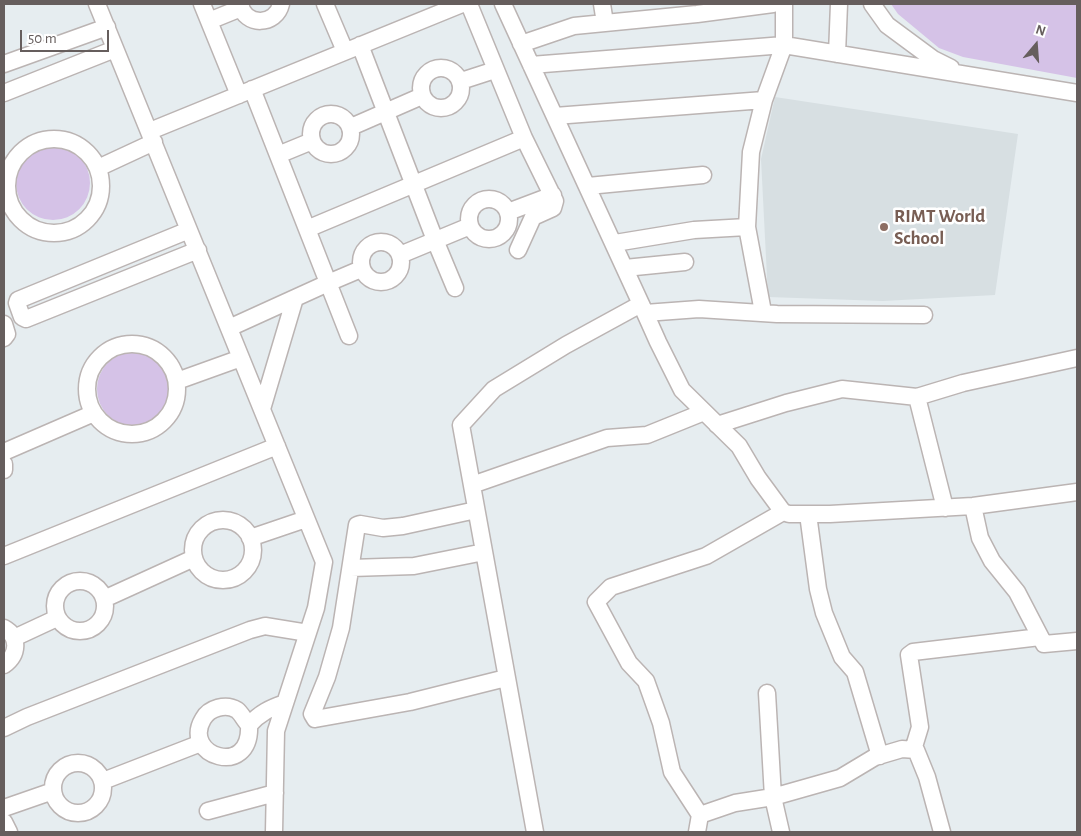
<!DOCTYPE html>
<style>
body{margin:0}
#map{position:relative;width:1081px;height:836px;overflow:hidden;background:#e6edf0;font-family:"Alegreya Sans",sans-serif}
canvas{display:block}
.frame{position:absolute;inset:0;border:5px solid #665e5d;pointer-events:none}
.north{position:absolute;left:1011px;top:20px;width:50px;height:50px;-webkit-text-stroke:4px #fff;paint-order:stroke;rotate:18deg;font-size:14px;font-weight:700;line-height:20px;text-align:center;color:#665e5d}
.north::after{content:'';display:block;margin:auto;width:18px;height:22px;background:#665e5d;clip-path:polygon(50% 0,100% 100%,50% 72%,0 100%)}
.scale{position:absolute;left:20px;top:30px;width:89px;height:22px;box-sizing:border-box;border:2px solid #665e5d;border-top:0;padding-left:6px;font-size:15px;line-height:18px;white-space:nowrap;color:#665e5d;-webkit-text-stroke:4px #fff;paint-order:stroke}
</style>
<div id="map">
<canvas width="1081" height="836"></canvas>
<div class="frame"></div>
<div class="north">N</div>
<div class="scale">50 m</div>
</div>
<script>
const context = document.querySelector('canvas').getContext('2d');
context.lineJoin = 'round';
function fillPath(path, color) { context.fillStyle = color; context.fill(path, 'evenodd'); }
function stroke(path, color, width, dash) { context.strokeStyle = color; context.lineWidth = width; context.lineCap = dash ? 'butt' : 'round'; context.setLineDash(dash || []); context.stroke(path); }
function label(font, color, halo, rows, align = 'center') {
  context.font = font + ' "Alegreya Sans",sans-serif'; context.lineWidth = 5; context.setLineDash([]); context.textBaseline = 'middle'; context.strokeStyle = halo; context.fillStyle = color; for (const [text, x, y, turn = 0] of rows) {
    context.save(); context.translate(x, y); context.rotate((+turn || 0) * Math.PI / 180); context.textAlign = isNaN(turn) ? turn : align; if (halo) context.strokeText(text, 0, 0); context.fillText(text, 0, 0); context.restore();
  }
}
const education = new Path2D(`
 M775 97 1018 134 995 295 883 301 768 297 761 159Z`);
const green = new Path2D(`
 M891 4H1077V78L963 57 939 48 898 14Z
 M16 183a37 37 0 1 1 74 0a37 37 0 1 1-74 0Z
 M97 389a37 37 0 1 1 74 0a37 37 0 1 1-74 0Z`);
const minor = new Path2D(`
 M97 4 324 562 316 608 276 731 274 832
 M202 4 239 95
 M240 4C245 27 276 26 281 4
 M325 4 345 51
 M469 4 524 138 555 201 553 208 533 217 518 250
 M503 4 641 304 566 345 494 389 461 425 535 832
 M602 4 605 23
 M872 4 887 25 933 59 951 68
 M209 21 241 8
 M521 44 574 26 697 14 773 4
 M360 45 435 240 455 288
 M837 54 839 4
 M4 64 107 27
 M531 65 784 45V4
 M421 88a20 20 0 1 1 40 0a20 20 0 1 1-40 0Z
 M461 81 495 70
 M252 89 349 336
 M4 93 115 49
 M311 134a20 20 0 1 1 40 0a20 20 0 1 1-40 0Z
 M555 116 764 100
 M351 127 422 96
 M150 131 462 4
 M7 186a47 47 0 1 1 94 0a47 47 0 1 1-94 0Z
 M278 155 312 141
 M98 168 154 142
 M588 186 703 175
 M469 219a20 20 0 1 1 40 0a20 20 0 1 1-40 0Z
 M508 212 553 195
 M307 229 524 138
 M189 230 18 300 17 303 22 317 26 319 198 250
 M361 262a20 20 0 1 1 40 0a20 20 0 1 1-40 0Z
 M615 243 694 230 747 227
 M400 255 470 226
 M625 268 685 262
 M641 304 658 342 682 390 739 446 758 478 783 512 789 514H830L973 506 1077 492
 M763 312 747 227 751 152 764 100 784 45 1077 93
 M645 313 699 309 777 314 924 315
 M4 324 7 334 4 338
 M229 328 328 283 361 269
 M87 389a45 45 0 1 1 90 0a45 45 0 1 1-90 0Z
 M177 381 241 358
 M917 397 945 508
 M262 409 295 298
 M717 425 786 403 842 389 917 397 963 383 1077 358
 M4 452 94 413
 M4 464V470
 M472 485 607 438 647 435 704 412
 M973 506 980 538 992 561 1017 592 1044 644 1077 641
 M476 510 403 526 383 528 360 524 357 525 341 628 327 677 312 714 315 719 410 702 506 678
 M808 514 818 589 824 613 842 657 855 672 880 756
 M193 550a30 30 0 1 1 60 0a30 30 0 1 1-60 0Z
 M250 538 306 519
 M4 556 277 446
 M351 568 414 566 484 552
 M55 606a25 25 0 1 1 50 0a25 25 0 1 1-50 0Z
 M104 599 194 558
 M4 628C20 637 18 655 4 665
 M14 638 57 618
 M767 693 773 797 781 832
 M249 725C245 721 241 713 237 710 226 703 209 708 203 719 181 756 252 779 249 725 260 713 270 708 285 703
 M4 728 27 717 250 630 265 626 308 633
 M913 750 920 727 909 655 913 652 1040 637
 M53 788a25 25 0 1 1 50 0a25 25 0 1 1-50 0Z
 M103 781 201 743
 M4 808 53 791
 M208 811 275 793
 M700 815 672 772 661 723 646 681 629 663 596 602 611 587 706 556 783 512
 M4 822 9 832
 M697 832 700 815 735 803 773 797 840 778 875 757 902 749 916 750 927 777 942 832`);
const markers = [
 [884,227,5,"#8d6e63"]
];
const educationNames = [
 ["RIMT World",894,216],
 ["School",894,238]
];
fillPath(education, '#d7dfe2');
fillPath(green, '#d5c2e7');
stroke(minor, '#bbb4b3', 19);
stroke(minor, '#fff', 16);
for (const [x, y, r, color] of markers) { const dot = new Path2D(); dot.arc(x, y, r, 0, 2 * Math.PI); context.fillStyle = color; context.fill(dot); stroke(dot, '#fff', 2); }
label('bold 19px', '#785e54', '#fff', educationNames, 'left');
</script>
